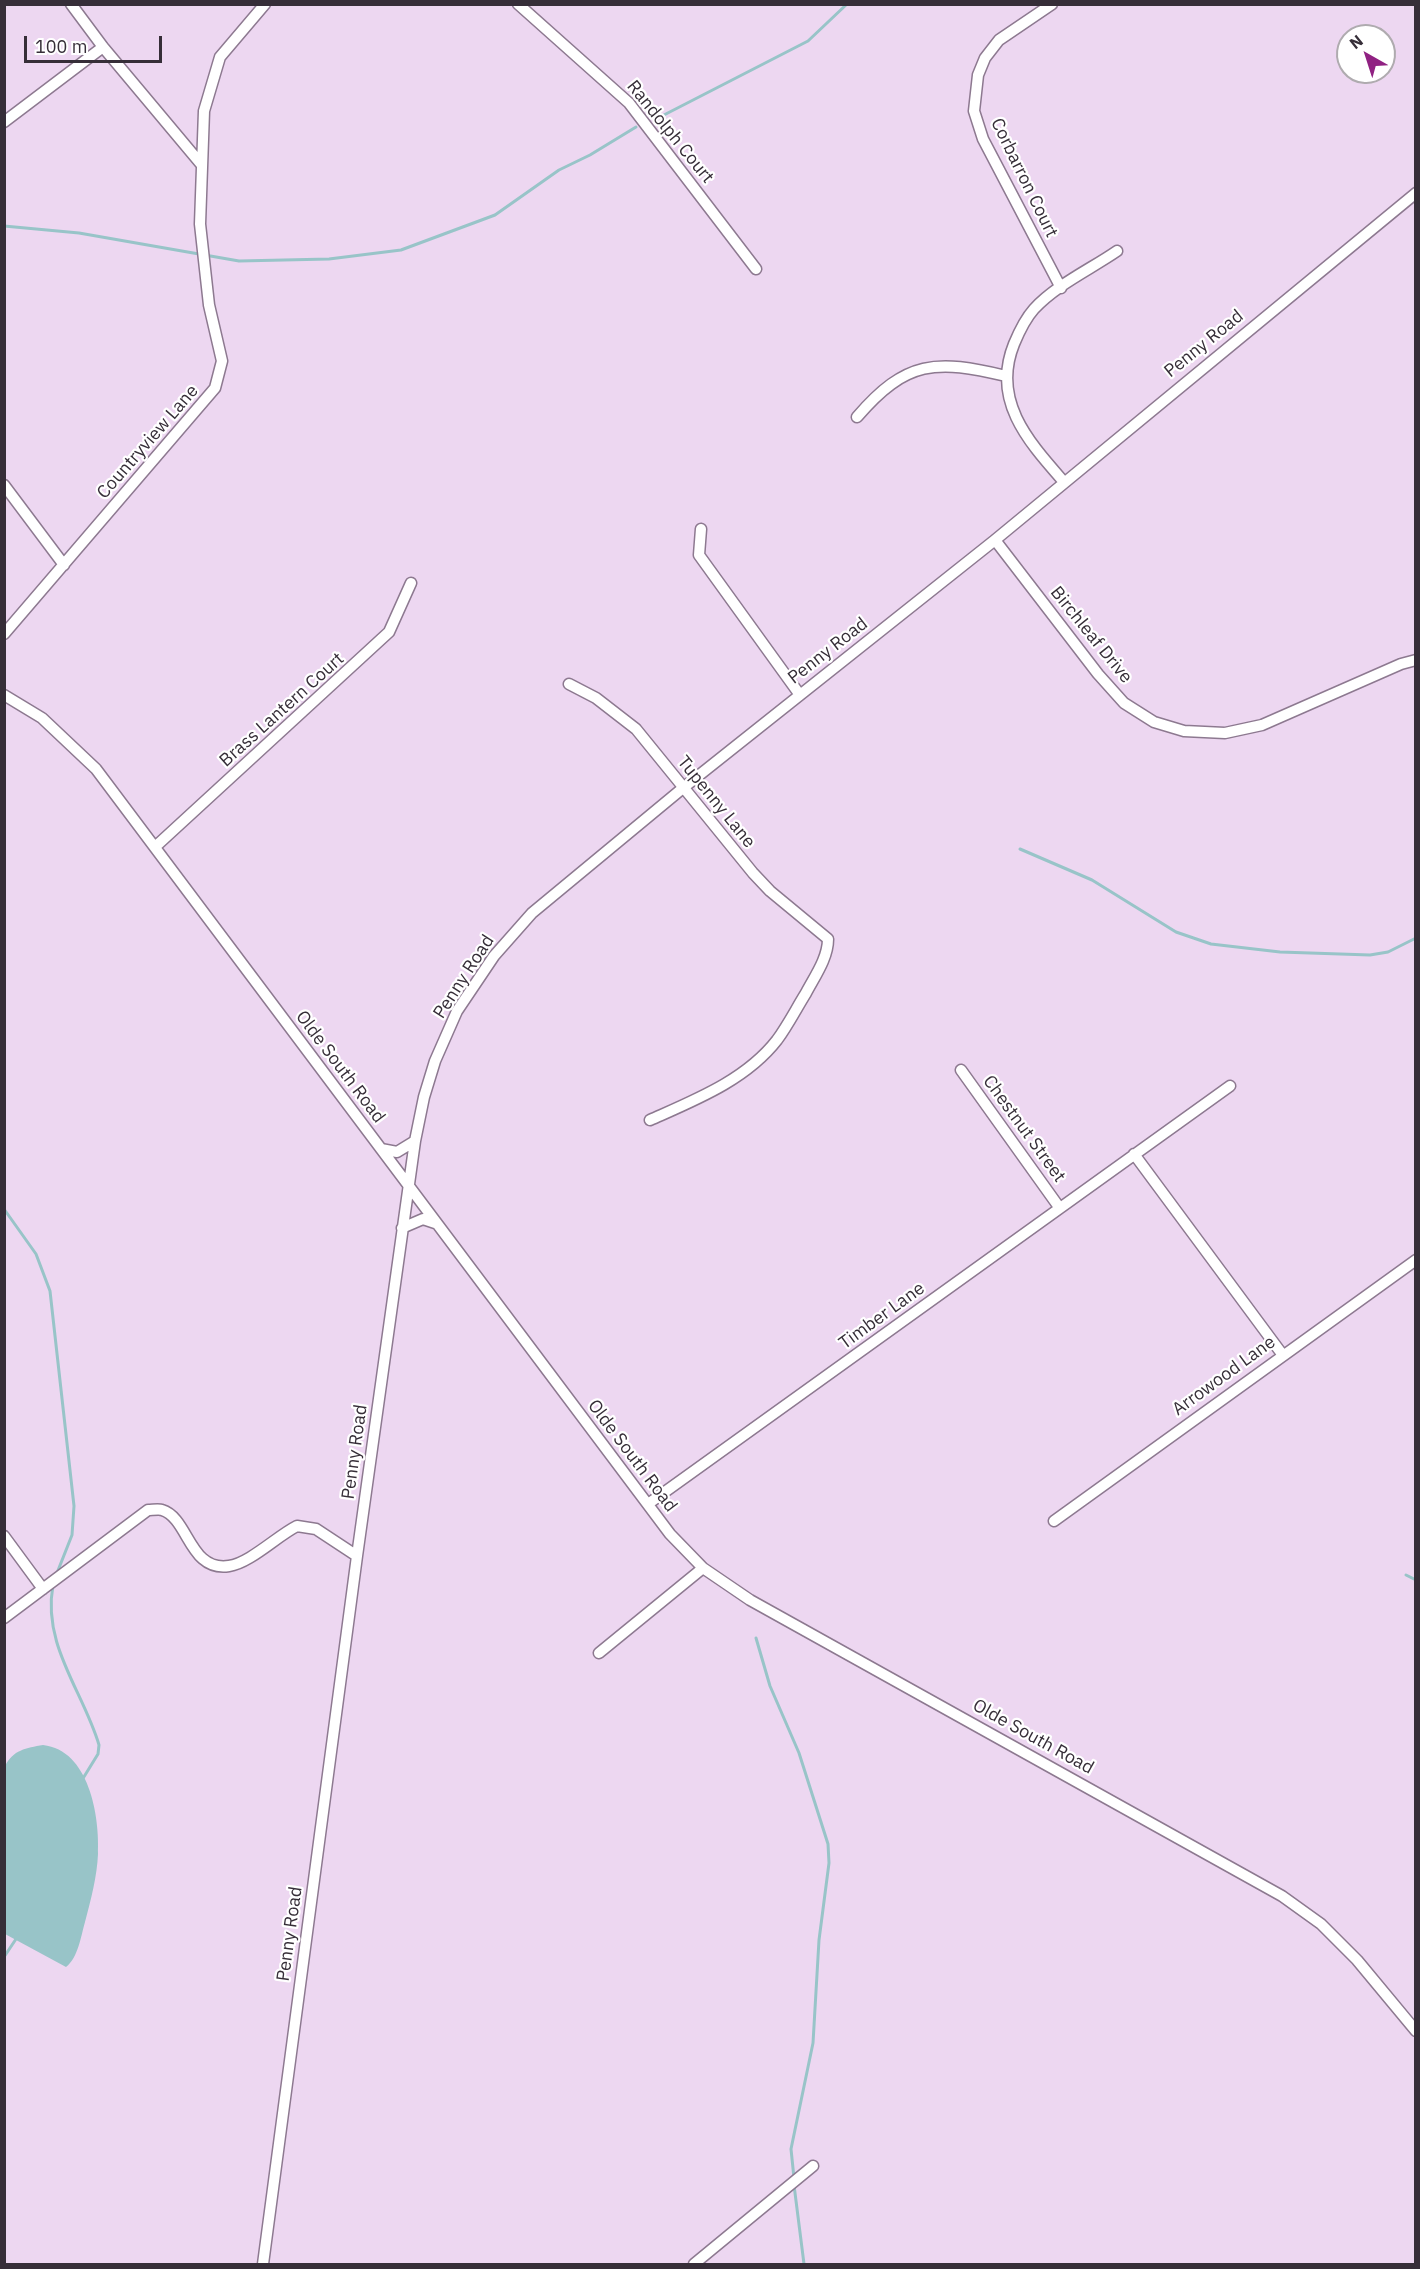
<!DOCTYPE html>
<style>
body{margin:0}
#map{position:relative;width:1420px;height:2269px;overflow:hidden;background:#edd7f1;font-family:"IBM Plex Sans",sans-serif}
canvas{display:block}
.frame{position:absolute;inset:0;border:6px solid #362e38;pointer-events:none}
.north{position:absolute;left:1336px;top:24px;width:60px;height:60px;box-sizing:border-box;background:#fff;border:2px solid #afabaf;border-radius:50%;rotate:321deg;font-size:16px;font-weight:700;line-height:24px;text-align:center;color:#362e38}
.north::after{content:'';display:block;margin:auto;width:21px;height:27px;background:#902182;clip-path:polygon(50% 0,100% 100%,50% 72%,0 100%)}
.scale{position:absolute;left:24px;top:36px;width:138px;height:27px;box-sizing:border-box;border:3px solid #362e38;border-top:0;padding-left:8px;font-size:18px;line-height:21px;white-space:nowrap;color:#362e38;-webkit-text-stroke:4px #fff;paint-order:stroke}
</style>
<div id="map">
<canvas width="1420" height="2269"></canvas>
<div class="frame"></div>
<div class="north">N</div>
<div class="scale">100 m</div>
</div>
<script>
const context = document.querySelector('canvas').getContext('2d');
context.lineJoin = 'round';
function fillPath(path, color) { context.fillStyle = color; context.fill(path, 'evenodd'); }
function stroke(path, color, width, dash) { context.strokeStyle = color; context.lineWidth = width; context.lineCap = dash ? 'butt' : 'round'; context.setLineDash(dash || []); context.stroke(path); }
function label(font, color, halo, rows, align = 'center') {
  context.font = font + ' "IBM Plex Sans",sans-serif'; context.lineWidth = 4.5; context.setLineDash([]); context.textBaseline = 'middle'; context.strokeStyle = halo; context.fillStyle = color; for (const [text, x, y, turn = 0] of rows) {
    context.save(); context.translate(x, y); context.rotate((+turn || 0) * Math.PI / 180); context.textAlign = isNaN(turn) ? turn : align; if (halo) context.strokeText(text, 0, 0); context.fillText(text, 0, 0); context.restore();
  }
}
const water = new Path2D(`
 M43 1745C89 1750 100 1816 98 1854 97 1877 91 1899 85 1922 81 1936 78 1958 66 1967L5 1934V1766C13 1750 26 1748 43 1745Z`);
const stream = new Path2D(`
 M660 117 808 41 847 4
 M4 226 79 233 239 261 329 259 401 250 495 215 559 170 590 155 636 127
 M1020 849 1092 880 1176 932 1211 944 1280 952 1370 955 1388 952 1416 938
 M4 1209 36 1254 50 1291 74 1506 72 1535 57 1573
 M1406 1575 1416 1580
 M53 1585C42 1645 83 1691 99 1745L98 1754 82 1780
 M756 1638 770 1686 799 1753 828 1844 829 1863 819 1940 813 2043 791 2149 794 2178
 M4 1957 18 1936
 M794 2185 804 2264`);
const minor = new Path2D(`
 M71 4 103 47 201 164
 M518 4 629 103 756 269
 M1052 4 999 40 985 58 978 75 974 111 983 139 1061 288
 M4 122 103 47
 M857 417C906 360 936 359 1006 376
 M1064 482C1029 442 991 401 1014 344 1019 332 1025 319 1034 309 1056 285 1091 269 1117 251
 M4 485 64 565
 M701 529 699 555 800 695
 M995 540 1098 674 1124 703 1154 722 1184 731 1225 733 1262 725 1401 664 1416 660
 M4 634 215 388 222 361 209 305 200 224 204 111 220 57 265 4
 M569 684 596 698 636 729 753 873 770 891 828 939C828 958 815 976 806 993 796 1009 788 1025 777 1040 746 1080 695 1100 650 1120
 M4 695 42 718 96 769 670 1534 703 1568 750 1600 1282 1896 1321 1924 1357 1960 1416 2031
 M155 847 389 632 411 583
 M961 1070 1059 1207
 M381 1149 397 1152 415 1141
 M1134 1154 1282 1354
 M402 1228 423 1219 435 1223
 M648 1504 1230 1086
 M1054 1521 1416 1260
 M4 1536 43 1589
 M4 1618 148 1510C152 1510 159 1509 162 1510 189 1518 189 1572 229 1566 250 1563 277 1536 297 1526L316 1529 357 1556
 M599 1653 703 1568
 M263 2264 357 1556 415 1141 424 1097 435 1061 457 1011 494 956 532 913 683 788 995 540 1416 193
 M694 2264 813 2166`);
const streetNames = [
 ["Randolph Court",670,132,51],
 ["Corbarron Court",1024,178,64],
 ["Penny Road",1204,344,-39],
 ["Countryview Lane",148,442,-49],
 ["Birchleaf Drive",1091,635,51],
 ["Penny Road",828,651,-38],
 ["Brass Lantern Court",282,710,-42],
 ["Tupenny Lane",716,802,51],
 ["Penny Road",464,977,-57],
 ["Olde South Road",340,1067,53],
 ["Chestnut Street",1024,1129,54],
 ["Timber Lane",882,1316,-36],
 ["Arrowood Lane",1224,1376,-36],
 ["Penny Road",355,1452,-82],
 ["Olde South Road",632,1456,53],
 ["Olde South Road",1033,1737,29],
 ["Penny Road",290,1934,-82]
];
fillPath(water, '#98c4c8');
stroke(stream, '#98c4c8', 3);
stroke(minor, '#8d7990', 13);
stroke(minor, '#fff', 10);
label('18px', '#362e38', '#fff', streetNames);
</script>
